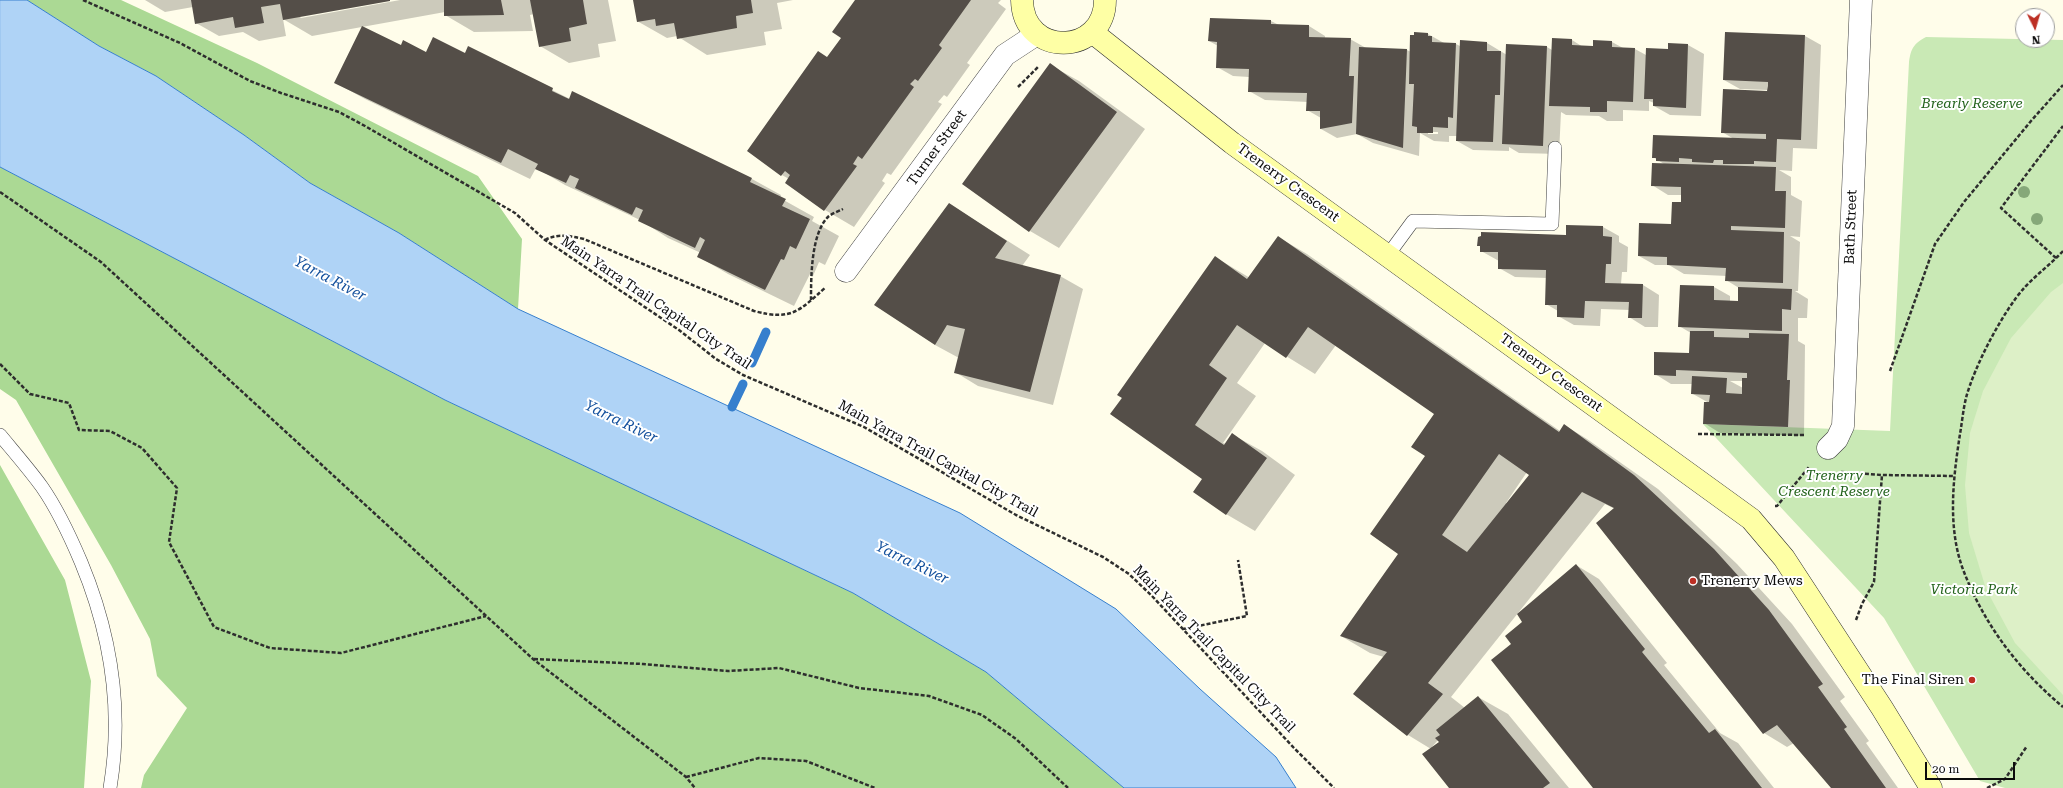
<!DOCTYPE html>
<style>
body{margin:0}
#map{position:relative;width:2063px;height:788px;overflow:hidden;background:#fffdea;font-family:"Roboto Serif",serif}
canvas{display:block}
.north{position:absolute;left:2015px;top:8px;width:40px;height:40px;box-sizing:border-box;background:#fff;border:1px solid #9e9e9e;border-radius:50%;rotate:175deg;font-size:11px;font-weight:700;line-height:16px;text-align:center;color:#0c0c0c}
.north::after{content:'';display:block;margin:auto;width:14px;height:18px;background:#bc2f24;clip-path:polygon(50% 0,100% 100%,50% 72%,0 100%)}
.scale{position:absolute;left:1925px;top:762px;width:90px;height:18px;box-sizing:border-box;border:2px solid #0c0c0c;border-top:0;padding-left:5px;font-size:12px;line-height:14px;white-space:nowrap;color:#0c0c0c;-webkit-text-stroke:3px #fff;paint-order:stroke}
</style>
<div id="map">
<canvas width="2063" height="788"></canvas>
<div class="north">N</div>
<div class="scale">20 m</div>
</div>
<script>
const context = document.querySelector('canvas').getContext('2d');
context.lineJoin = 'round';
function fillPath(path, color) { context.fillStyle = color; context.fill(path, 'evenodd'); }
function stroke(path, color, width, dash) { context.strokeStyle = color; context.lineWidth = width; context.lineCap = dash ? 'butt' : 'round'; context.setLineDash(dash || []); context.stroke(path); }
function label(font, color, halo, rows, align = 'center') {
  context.font = font + ' "Roboto Serif",serif'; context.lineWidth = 4; context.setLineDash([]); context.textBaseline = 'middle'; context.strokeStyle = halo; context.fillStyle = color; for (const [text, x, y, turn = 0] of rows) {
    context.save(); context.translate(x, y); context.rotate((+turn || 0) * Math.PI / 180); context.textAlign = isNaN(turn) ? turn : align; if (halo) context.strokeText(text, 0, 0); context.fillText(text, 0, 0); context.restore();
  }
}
const green = new Path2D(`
 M1926 37 2063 40V788H2005L1980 781 1884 618 1703 424 1890 431 1909 62C1911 49 1913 44 1926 37Z`);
const forest = new Path2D(`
 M27 0H121L257 63 478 176 522 239 518 309 399 233 310 183 244 135 156 76 99 46Z
 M0 167 445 400 853 593 986 672 1124 788H141L144 775 187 708 157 676 150 639 111 565 16 400 0 389Z
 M0 465 65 580 91 681 84 788H0Z`);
const pitch = new Path2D(`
 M2063 283V695L2015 643 1986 589 1969 533 1965 485 1970 433 1983 391 2011 338 2051 292Z`);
const water = new Path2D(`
 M0 0H27L99 46 156 76 244 135 310 183 399 233 518 309 960 513 1116 609 1200 689 1276 757 1296 788H1124L986 672 853 593 445 400 0 167Z`);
const shadow = new Path2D(`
 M145 0H389L299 16 301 18 400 0H608L616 41 598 44 600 57 569 63 540 46 534 14 530 15 533 31 474 32 445 15V12L312 36 283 19 286 36 259 41 243 32 219 36 196 23 193 7 165 12Z
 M634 0H793L777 3 782 29 764 32 766 45 707 55 677 36 667 38 637 21Z
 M857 0H1001L998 3 1006 9 967 63 970 65 947 97 944 95 938 102 942 104 891 175 887 173 882 181 885 183 854 227 825 210 786 183 789 179 782 175 842 38Z
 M1210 19 1271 21 1279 25 1309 26 1325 36V38L1350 39 1366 48 1407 50 1411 52 1428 34 1444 43 1456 44 1460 46 1461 41 1487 43 1507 55V45L1547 47 1552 50 1572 40 1583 47H1594V41L1612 42 1623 48 1635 49 1646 55 1688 45 1704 54 1701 116 1670 115 1654 106V103L1649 101V111L1623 110V121H1607L1599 116 1566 115 1561 112 1559 154 1519 153 1509 147V151L1473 150 1457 141V136H1449V142L1434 141 1420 133 1419 156 1373 143 1357 134 1337 138 1321 129V118L1307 110 1308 102 1265 100 1249 91V77L1233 76 1217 67 1218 46 1209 41ZM1428 132H1438V134H1428Z
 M1805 36 1821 45 1817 149 1793 148 1792 171 1779 170 1791 177V195L1802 201 1800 237 1790 236 1800 242 1798 291H1795L1808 299 1807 318H1798V341L1805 345 1804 436 1720 433 1704 423 1709 403 1693 394V384H1671L1655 374 1690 354 1691 333 1679 326 1714 287 1730 296V302H1739V288L1726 280 1727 276 1684 274 1669 265H1655L1639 256 1672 225 1682 203V195H1668L1652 185 1664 164 1653 157 1734 139 1722 132 1768 92V90L1740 89 1724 80ZM1730 381H1743V388Z
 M402 46 426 53 465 54 468 48 570 99 752 179 781 195 780 198 814 217 812 221 839 236 825 265 819 262 813 276 810 274 794 306 728 274 699 257 701 253 668 238 640 220 565 185 536 168 530 179 365 99 336 83Z
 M1050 65 1079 81 1145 129 1059 248 1030 231 963 184Z
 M949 204 1030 255 1022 266 1060 276 1083 289 1053 405 978 386 955 372 959 358 935 345Z
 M1567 226 1603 227 1619 236V242L1628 247 1627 272H1622L1621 284 1643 285 1659 295 1658 327H1645L1629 317 1630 310 1601 309 1600 326 1574 325 1558 316V311L1546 304 1547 278 1515 277 1499 268V261L1481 251V247L1478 245 1567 236Z
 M1278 237 1307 254 1560 431 1564 425 1587 439 1658 489 1737 564 1792 624 1845 697 1840 701 1869 741 1866 743 1898 788H1832L1794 743 1787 747 1764 733 1615 509 1605 504 1451 697 1465 708 1478 697 1508 714 1569 788H1450L1431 749 1408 735 1384 657 1370 653 1341 636 1400 554 1436 414 1336 345 1315 374 1265 343 1237 383 1256 396 1223 443 1226 444 1233 435 1262 451 1295 475 1255 531 1226 514 1195 492 1204 478 1111 414 1215 257 1250 278ZM1527 472 1530 475 1507 504 1506 503ZM1438 740 1440 742 1433 747H1432Z
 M1576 565 1599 579 1667 663 1664 665 1720 733 1738 743 1774 788H1594L1513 644 1523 622Z`);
const stream = new Path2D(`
 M752 363 766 332
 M732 407 743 384`);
const building = new Path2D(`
 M191 0H390V1L283 20 280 4 261 7 264 23 235 28 233 17 195 24Z
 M444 0H501L504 15 444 16Z
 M530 0H583L587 24 569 28 571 41 539 47Z
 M633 0H751L753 13 736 16 737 28 677 39 674 23 656 26 655 19 637 22Z
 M855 0H971L939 45 942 48 918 81 915 79 910 84 914 87 862 159 858 156 853 164 857 166 824 211 785 183 790 175 785 171 781 176 747 151 818 51 827 57 841 38 832 32Z
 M1210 18 1271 20V24L1309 25V37L1351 38 1349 76H1354L1352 123 1320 129V111H1306L1307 93 1248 92 1249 69 1216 68 1217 42 1208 41Z
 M362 26 401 45 403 40 426 52 433 37 465 53 468 46 553 88 552 91 569 99 572 91 752 178 750 182 786 199 782 206 810 219 796 249 790 246 784 260 781 259 765 290 697 257 705 240 700 237 695 248 638 221 643 210 636 207 632 215 575 188 579 179 570 175 566 183 535 169 538 164 508 149 501 163 334 83Z
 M1414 32 1428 33V36H1432V42L1456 43 1453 118 1448 117V128L1433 127V133H1417V127L1412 126 1414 84H1409L1410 35H1414Z
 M1725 32 1805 35 1801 140 1777 139 1776 162 1754 161V164H1723V160H1714L1713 163 1692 162V159L1679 158V162L1656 161V158H1652L1653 135 1766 139V134L1721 133 1723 89 1767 91 1768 86V82L1723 80Z
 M1552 38 1572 39V45L1593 46V40L1612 41V47L1635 48 1633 102 1607 101V112H1590V107L1549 106Z
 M1460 40 1487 42V51H1501L1500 95H1495L1493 142 1456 141Z
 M1668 43 1688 44 1686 108 1653 106V99H1644L1646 48 1668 49Z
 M1506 44 1547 46 1543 146 1502 144Z
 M1359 47 1407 49 1403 148 1356 134Z
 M1050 63 1117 112 1029 232 962 184Z
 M1652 163 1776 167 1775 191H1786L1785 228 1731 226V230L1784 232 1783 283 1725 281 1726 268 1667 265V257L1638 256 1639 223 1671 224 1672 202H1681V187L1651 186Z
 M949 203 1007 241 995 258 1061 275 1030 392 954 373 965 329 947 325 935 345 874 305Z
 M1566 225 1603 226V236L1612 237 1611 264H1606L1605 283 1643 284 1642 318H1628L1629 302 1585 301 1584 318 1557 317V305H1545L1546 270 1498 269V252H1480V246H1477L1478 237 1481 236V232L1566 235Z
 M1278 236 1559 432 1564 424 1634 475 1714 549 1769 610 1823 684 1818 687 1847 727 1844 729 1886 788H1831L1777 725 1763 734 1596 523 1614 508 1582 492 1428 683 1443 694 1407 736 1353 694 1387 652 1340 636 1398 554 1370 534 1425 456 1411 447 1434 414 1308 327 1286 358 1237 325 1209 365 1227 378 1195 425 1224 445 1232 433 1267 458 1226 515 1193 492 1202 479 1110 414 1122 398 1117 395 1215 256 1247 279ZM1499 454 1529 475 1467 552 1442 535Z
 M1680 285 1714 286V300L1738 301V287L1792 289 1791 310 1782 309V331L1678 327Z
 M1690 331H1714V337L1749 338V333L1789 334 1787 380H1790L1788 427 1703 424 1704 402H1709L1710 395 1691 394 1692 376 1727 378 1726 393 1742 394V378H1747V373L1676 370V376L1654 375V352L1689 353Z
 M1576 564 1645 649 1642 652 1709 733 1715 729 1762 788H1593L1491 660 1511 644 1505 636 1522 622 1517 614Z
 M1478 696 1550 783 1543 788H1449L1422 754 1439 742 1435 738 1440 735 1436 730Z`);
const path = new Path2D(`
 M83 0 180 43 250 81 281 93 339 112 365 126 515 213 545 240 679 330 716 359 743 375 864 427 1016 515 1103 557 1129 574 1152 596 1294 748 1334 788
 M1018 87 1038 67
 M0 192 101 262 533 659 686 777 695 788
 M545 240C558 233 570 236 584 239L754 311C792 321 799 311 826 287
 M2063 251C2051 264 2037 274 2025 287 2003 311 1974 367 1966 398 1963 410 1962 423 1960 434 1953 479 1947 529 1964 572 1985 626 2019 670 2063 707
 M2056 258 2001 208 2063 126
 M811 300C811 277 811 232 829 216 833 213 839 211 843 209
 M0 364 30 394 69 403 79 430 110 431 142 448 177 488 169 542 214 627 270 648 341 653 486 616
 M1890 371 1935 244 1964 202 2031 121 2063 85
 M1698 434 1806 435
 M1841 472 1882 475 1954 476
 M1775 506H1777L1809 467
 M1856 620 1862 604 1874 582 1882 475
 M1183 629 1247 616 1238 560
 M534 659 643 664 728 671 779 668 859 688 929 696 982 715 1016 739 1068 788
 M686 777 759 758 806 761 875 788
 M1987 788 2005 779 2027 746`);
const lane = new Path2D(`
 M1388 255 1413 221 1552 224 1555 148
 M0 435C14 452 29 469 42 487 58 510 70 536 81 562 111 634 123 710 110 788`);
const street = new Path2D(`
 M846 271 1005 55 1037 34
 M1828 448 1837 439 1843 426 1861 0`);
const secondary = new Path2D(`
 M1022 0C1023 58 1105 56 1105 0
 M1092 32 1232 143 1751 519 1784 558 1882 708 1931 788`);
const trees = [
 [2024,192],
 [2037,219]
];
const markers = [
 [1693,581,4,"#bc2f24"],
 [1972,680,4,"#bc2f24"]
];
const parkNames = [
 ["Brearly Reserve",1972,104],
 ["Trenerry",1834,476],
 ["Crescent Reserve",1834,492],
 ["Victoria Park",1974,590]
];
const streetNames = [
 ["Turner Street",937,148,-54],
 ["Trenerry Crescent",1288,183,36],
 ["Bath Street",1851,227,-88],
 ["Main Yarra Trail Capital City Trail",656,303,34],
 ["Trenerry Crescent",1551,373,36],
 ["Main Yarra Trail Capital City Trail",938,459,29],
 ["Main Yarra Trail Capital City Trail",1214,649,46]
];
const poiNames = [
 ["Trenerry Mews",1701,581],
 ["The Final Siren",1964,680,"right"]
];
const waterNames = [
 ["Yarra River",330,279,28],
 ["Yarra River",621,422,26],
 ["Yarra River",912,563,26]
];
fillPath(green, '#c9e9b5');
fillPath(forest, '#abd994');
fillPath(pitch, '#ddf0c7');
fillPath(water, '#afd3f6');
stroke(water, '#367fcd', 1);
fillPath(shadow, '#0003');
stroke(stream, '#367fcd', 9);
fillPath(building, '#544e48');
stroke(lane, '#3f3f3f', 14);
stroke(street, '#3f3f3f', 23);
stroke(secondary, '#2e2e2e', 23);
stroke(path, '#2e2e2e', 2.5, [4, 2]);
stroke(lane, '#fff', 13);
stroke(street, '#fff', 22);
stroke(secondary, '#feffa5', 22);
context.fillStyle = '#86a879';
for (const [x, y] of trees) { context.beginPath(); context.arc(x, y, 6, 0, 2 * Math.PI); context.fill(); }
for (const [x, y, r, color] of markers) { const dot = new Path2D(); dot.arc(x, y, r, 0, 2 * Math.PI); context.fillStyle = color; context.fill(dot); stroke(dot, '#fff', 1.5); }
label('italic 14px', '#23631c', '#fff', parkNames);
label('14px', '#0c0c0c', '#fff', streetNames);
label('14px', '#0c0c0c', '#fff', poiNames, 'left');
label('italic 15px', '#15519d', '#fff', waterNames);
</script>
